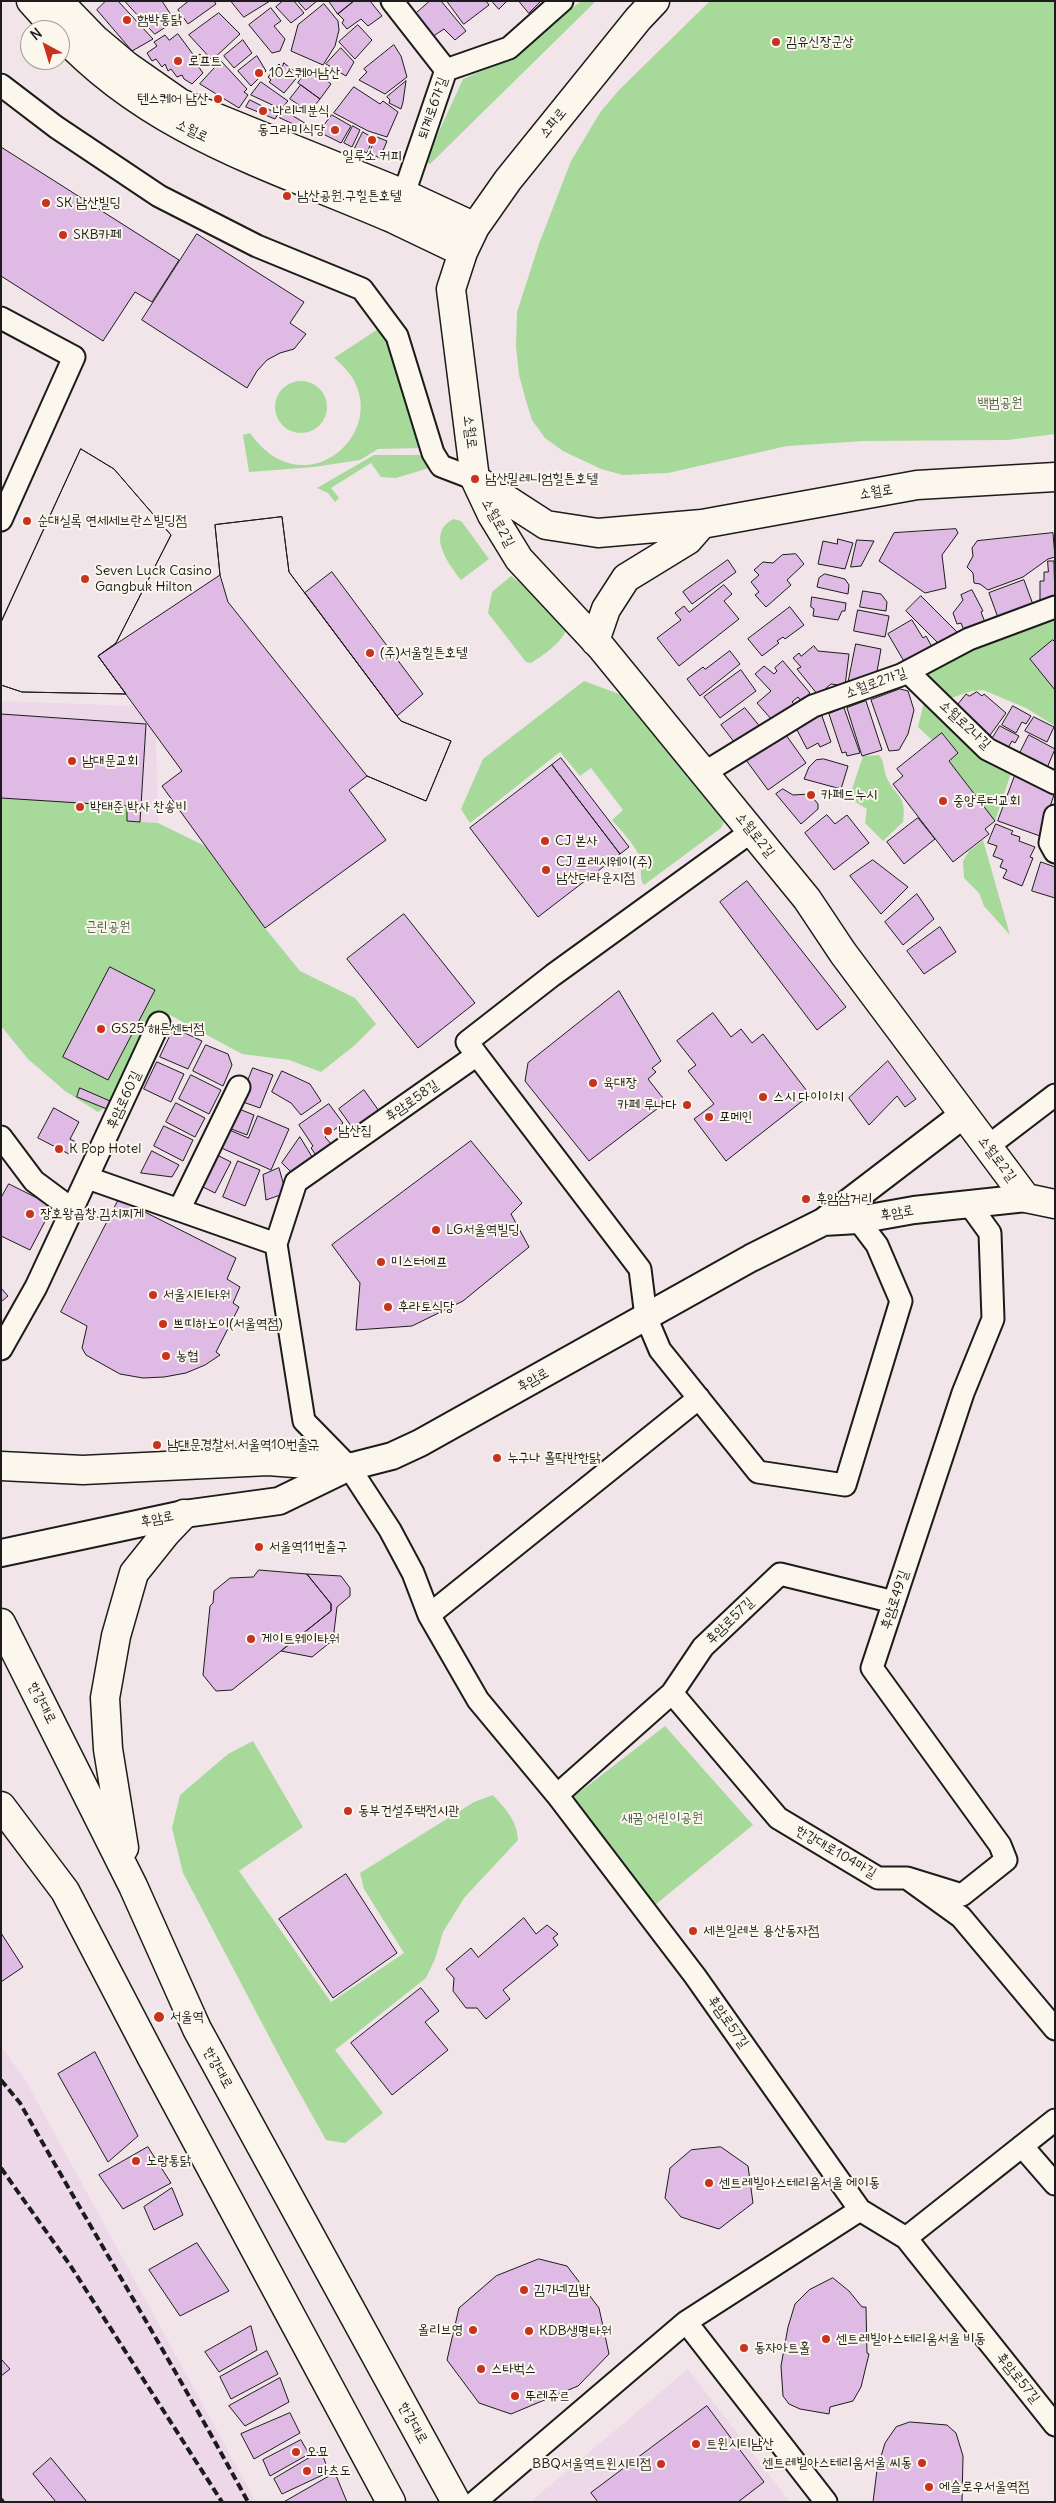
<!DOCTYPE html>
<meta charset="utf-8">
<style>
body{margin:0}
#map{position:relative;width:1056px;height:2503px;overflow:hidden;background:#f2e5ea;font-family:Delius,sans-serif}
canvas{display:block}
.frame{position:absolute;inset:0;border:2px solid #1c1c1c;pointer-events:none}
.north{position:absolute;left:20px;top:20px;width:50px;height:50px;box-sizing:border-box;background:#fbf7ec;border:1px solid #a29f99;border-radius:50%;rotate:321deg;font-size:14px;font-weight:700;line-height:20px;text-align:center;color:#1c1c1c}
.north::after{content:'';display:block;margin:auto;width:18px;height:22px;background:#c8321e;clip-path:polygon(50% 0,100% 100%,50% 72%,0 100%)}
</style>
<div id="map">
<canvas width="1056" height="2503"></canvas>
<div class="frame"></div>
<div class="north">N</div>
</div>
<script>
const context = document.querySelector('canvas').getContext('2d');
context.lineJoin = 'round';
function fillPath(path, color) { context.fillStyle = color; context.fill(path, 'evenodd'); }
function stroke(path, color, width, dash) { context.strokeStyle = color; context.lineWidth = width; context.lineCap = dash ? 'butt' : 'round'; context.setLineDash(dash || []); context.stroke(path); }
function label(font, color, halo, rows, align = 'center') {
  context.font = font + ' Delius,"Poor Story",sans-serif'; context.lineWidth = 4; context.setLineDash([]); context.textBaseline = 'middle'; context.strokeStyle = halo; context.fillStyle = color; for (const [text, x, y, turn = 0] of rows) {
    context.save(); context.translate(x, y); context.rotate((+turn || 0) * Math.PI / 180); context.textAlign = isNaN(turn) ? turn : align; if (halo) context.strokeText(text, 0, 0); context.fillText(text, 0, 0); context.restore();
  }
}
const built = new Path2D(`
 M1 701 135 706 156 736 158 823 140 822 145 724 1 714Z
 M1 2046 26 2081 256 2502H1Z
 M688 2369 790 2502H530Z`);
const green = new Path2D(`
 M581 1H596L430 164 425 162 463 79 514 56Z
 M710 1H1055V434L1008 440 864 441 787 446 668 473 623 475 601 469 563 451 545 438 532 420 526 401 519 375 516 346 517 312 539 244 571 161 601 111 620 89Z
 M378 329 392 346 420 448 378 449 360 460 314 467 249 472 243 435 250 433C309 517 409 416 334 358Z
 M275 407a26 26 0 1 1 52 0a26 26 0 1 1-52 0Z
 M374 455H420L429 468 396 478 381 477 371 463 331 488 339 498 335 502 328 493 317 488Z
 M453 519 461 521 465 526 489 559 461 580C448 563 426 534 453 519Z
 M511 576 567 618C572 637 545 654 531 663L526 662 488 613 492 592Z
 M1055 613V642L1053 640 1030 659 1055 690V726L1026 708 983 690 972 691 945 700 924 681 928 667Z
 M584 681 627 697 725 820 721 828 644 885C638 877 643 867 640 858 635 844 621 831 612 820L623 810 591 768 580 776 560 752 470 823 461 809 483 759Z
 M925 698 1012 770 995 821 949 761 958 753 943 733 933 741 918 727Z
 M879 755C885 762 883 770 887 778 896 798 907 794 903 822L883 841 865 823 867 809 849 798 863 756Z
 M1 798 127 806V821L158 823 205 846 265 928 300 971 355 998 376 1024 355 1045 321 1072 289 1060 242 1054 170 1015 134 1091 98 1112 65 1091 28 1059 1 1026Z
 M983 840 1010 935 984 906 979 893 964 878 963 861 969 851Z
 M665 1726 753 1825 650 1909 572 1798Z
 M253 1741 303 1827 239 1871 331 2002 404 1953 364 1889 360 1873 474 1802 493 1795C506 1810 517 1820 518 1840L464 1898 443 1932 435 1959 426 1978 335 2050 383 2113 345 2143 326 2140 284 2065 183 1873 172 1828 180 1795 228 1754Z`);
const building = new Path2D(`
 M106 1H118L153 39 132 51 97 10Z
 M125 1H162L175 21 155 34Z
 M189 1H214L216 4 188 24 178 10Z
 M231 1H270L244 17Z
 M283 1H294L304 13 291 23 276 7Z
 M298 1H317L306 10Z
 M329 1H354L338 14Z
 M354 1H370L382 16 368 26 361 19 347 29 342 23 344 20 338 14Z
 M430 1H441L466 31 455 40 444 29 429 39 412 17Z
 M447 1H486L489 5 464 24Z
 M492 1H507L499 9Z
 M519 1H541L529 13Z
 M324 4 338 21 339 30 335 46 323 65 291 51 298 25Z
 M271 8 281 21 274 26 285 39 280 51 272 53 249 25Z
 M219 13 240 34 212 60 189 35Z
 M358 25 372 40 355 59 339 42Z
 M178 34 195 57 200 54 205 61 198 66 203 73 192 84 184 79 182 75 177 77 171 69 168 71 165 64 162 67 156 59 152 61 147 53 157 46 154 42 165 35 169 40Z
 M243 40 252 53 234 68 224 56Z
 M394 45 401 56 407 77 385 94 359 80 367 72 364 69Z
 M341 48 354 62 346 76 326 64Z
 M257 56 266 71 251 86 238 71Z
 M221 61 247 89 244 92 248 95 239 108 200 84Z
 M284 63 299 75 284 93 269 82 271 80 268 77 279 64 282 67Z
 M308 70 314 74 316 72 331 84 320 99 298 83Z
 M406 81 403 102 401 109 389 103 390 100 387 97Z
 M261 82 288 101 281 109 251 95Z
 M301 85 320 99 309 112 290 99Z
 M354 87 380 104 383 101 398 112 387 137 368 131 334 113Z
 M250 100 278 114 275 119 246 107Z
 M285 111 308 125 304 129 280 118Z
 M332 115 351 126 341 143 319 132Z
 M353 126 360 130 352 147 344 143Z
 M363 132 373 138 367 153 355 148Z
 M377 137 387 141 380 158 369 153Z
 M1 147 179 260 152 302 135 292 103 341 1 276Z
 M197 234 304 302 290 323 306 334 294 349 280 353 267 360 257 371 247 388 142 320Z
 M81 449 114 469 171 535 116 643 98 656 126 694 22 692 1 685V622Z
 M81 449 114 469 171 535 116 643 98 656 126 694 22 692 1 685V623Z
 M282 517 289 572 397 716 401 721 451 741 426 801 367 776 349 790 386 840 265 928 162 786 182 771 98 656 220 575 215 525Z
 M282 517 289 572 397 716 401 721 451 741 426 801 367 776 228 602 220 575 215 525Z
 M956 529 958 533 942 555 946 588 925 593 879 561 894 533Z
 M1053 533 1055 557 1048 559 1023 577 988 590 980 584 974 583 973 573 967 567 973 556 972 548 977 541Z
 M838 539 853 543 845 569 818 564 823 541 837 544Z
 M857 540 874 541 861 566 851 567Z
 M796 554 804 564 787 580 791 585 766 607 755 595 759 592 751 582 759 575 754 570 763 562 773 563 782 555Z
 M728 560 736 572 692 604 683 592Z
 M1048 561H1054L1055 602H1040V581H1044V572H1048Z
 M332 572 423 694 397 716 305 593Z
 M825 574 845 579 849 585 848 594 817 587 819 578Z
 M1024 580 1035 610 1000 623 989 593Z
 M724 585 732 594 724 601 739 619 679 666 657 638 681 620 675 613 684 606 689 612Z
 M972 590 983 611 981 612 986 625 965 633 961 623 957 624 953 613 963 600 961 595Z
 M863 591 881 594 887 602 886 611 860 607Z
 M921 596 961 636 941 646 906 611Z
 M812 597 846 603 845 611H842L838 620 813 616 814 609 811 607Z
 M790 607 804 625 785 639 783 637 777 641 779 643 762 656 748 639Z
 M858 610 889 616 885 637 854 631Z
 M912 620 923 638 926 636 932 647 905 663 888 634Z
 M1053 640 1055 642V690L1030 659Z
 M856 644 881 649 876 677 848 684Z
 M814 646 818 651 849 654 845 686 831 684 818 695 797 669 801 667 793 658 799 653 801 656Z
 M730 651 740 664 700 696 687 679 703 667 705 669Z
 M783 661 810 693 801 701 798 697 792 702 796 706 773 721 757 703 771 691 755 674 764 666 774 674 777 671 775 668Z
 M741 670 756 691 720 718 704 697Z
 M900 689 908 691 914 710 908 734 899 750 889 751 871 700Z
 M977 692 982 696 984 694 1006 713 988 738 961 714 964 711 958 704 966 694 969 696Z
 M866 701 882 750 862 756 847 708Z
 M1013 706 1031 716 1026 724 1022 722 1016 733 1002 725Z
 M745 708 761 728 738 747 721 725Z
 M844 708 860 753 847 756 846 752 842 753 829 714Z
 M1 714 146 724 140 822 127 821V806L1 798Z
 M822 716 831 742 820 747 818 743 807 749 797 730 809 720Z
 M1034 717 1054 727 1047 742 1025 731Z
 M1000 726 1019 736 1015 743 1012 741 1005 753 989 744Z
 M942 733 958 753 949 761 995 821 985 829 989 834 953 862 893 784 903 776 897 769Z
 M786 735 806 763 768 790 746 760Z
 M1029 735 1055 749 1047 768 1019 755Z
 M561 758 629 847 620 854 552 765Z
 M824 759 848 766 841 789 804 779 809 767 816 760Z
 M552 765 620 854 538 917 470 828Z
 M1016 773 1055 792 1040 836 998 821Z
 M783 789 793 795 810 794 818 804V809L801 824 776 794Z
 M827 815 835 824 847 815 869 843 834 870 805 833Z
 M918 818 935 839 904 864 887 842Z
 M996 824 1013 831 1011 834 1020 837 1019 841 1035 847 1030 857 1033 858 1022 886 1003 878 1007 870 1000 867 1003 860 993 856 997 846 988 843Z
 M873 860 908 887 881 914 850 876Z
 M1041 862 1055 867V898L1032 891Z
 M747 881 846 1007 817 1030 720 902Z
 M917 894 934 919 903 945 885 922Z
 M404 914 475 1003 418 1048 347 959Z
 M940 927 956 952 924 974 907 951Z
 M110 967 155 990 108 1080 63 1057Z
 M619 991 661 1061 652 1068 656 1072 648 1079 666 1102 589 1161 525 1081 528 1063Z
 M713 1013 731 1037 741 1029 752 1043 763 1034 810 1095 726 1161 694 1119 714 1104 688 1071 696 1065 677 1041Z
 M174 1028 202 1041 188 1069 160 1057Z
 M206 1045 228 1054 232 1065 223 1086 193 1071Z
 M888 1061 916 1099 905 1107 897 1096 869 1125 849 1098Z
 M157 1062 184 1074 171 1102 144 1089Z
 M253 1068 273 1075 260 1108 240 1101Z
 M282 1071 310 1084 321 1101 301 1115 291 1103 272 1092Z
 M191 1075 221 1090 209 1114 179 1099Z
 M80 1088 110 1101 107 1109 77 1097Z
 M364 1090 379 1111 354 1130 339 1109Z
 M176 1103 205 1118 195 1137 166 1122Z
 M329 1104 343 1123 325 1137 333 1146 318 1158 311 1148 313 1146 299 1125Z
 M234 1107 254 1115 247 1135 226 1127Z
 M54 1108 79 1122 70 1139 76 1142 69 1154 38 1138Z
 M258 1116 289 1129 271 1170 217 1146 225 1128 248 1138Z
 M164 1126 193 1140 183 1161 154 1146Z
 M300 1137 314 1160 294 1175 282 1163Z
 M471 1141 522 1203 511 1214 529 1247 463 1301 412 1326 356 1330 360 1283 332 1245Z
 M152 1151 179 1165 172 1177 141 1173Z
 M215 1154 231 1162 215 1193 199 1185Z
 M238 1161 260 1170 245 1206 223 1197Z
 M279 1168 286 1193 266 1200 263 1175Z
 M9 1184 53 1206 30 1250 1 1236V1198Z
 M119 1199 236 1258 227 1279 240 1287 233 1303 239 1307 216 1352 220 1355 205 1365 186 1373 164 1377 143 1378 120 1374 86 1355 82 1348 87 1326 61 1312Z
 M1 1288 8 1296 1 1302Z
 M259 1570 307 1574 331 1604V1611L232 1690 216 1691 203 1675 210 1606 213 1603 214 1591 230 1578 253 1577Z
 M307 1574 341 1576 350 1588V1596L337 1607 333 1640 312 1657 281 1651 331 1611V1604Z
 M346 1874 397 1953 333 1998 279 1919Z
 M524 1918 536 1934 547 1925 558 1934 553 1938 558 1945 503 1990 510 1999 486 2019 477 2008H466L453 1991 454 1978 446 1969 471 1948 478 1957Z
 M1 1933 23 1967 1 1982Z
 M421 1988 439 2011 425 2022 448 2050 392 2095 351 2043Z
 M95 2052 138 2136 108 2162 58 2074Z
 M148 2147 171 2183 123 2209 99 2175Z
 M721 2147 748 2166 753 2203 719 2229 681 2217 665 2198 670 2168 691 2150Z
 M172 2188 183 2215 154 2230 144 2207Z
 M197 2243 229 2291 180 2316 149 2270Z
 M539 2259 567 2266 599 2308 609 2354 578 2386 511 2414 479 2403 447 2360 459 2308 496 2276Z
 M833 2278 849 2291 862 2307H866L867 2353 869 2354 861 2387 853 2401 830 2407 829 2414 800 2409 789 2404 783 2396 781 2366 788 2327 795 2304 809 2290Z
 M251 2326 257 2350 219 2372 205 2352Z
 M267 2351 278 2374 231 2399 220 2377Z
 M1 2359 10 2369 1 2376Z
 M280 2378 289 2402 245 2426 229 2406Z
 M707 2406 764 2482 738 2502H598L591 2493Z
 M290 2413 300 2433 254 2459 241 2434Z
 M910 2422 947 2425 956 2433 963 2456 962 2502H873L877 2470 885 2443 896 2427Z
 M301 2440 309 2454 270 2476 263 2460Z
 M321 2451 329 2472 282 2494 274 2479Z
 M51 2458 87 2502H56L33 2474Z
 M335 2473 347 2502H284Z`);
const minor = new Path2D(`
 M392 1 446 70
 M1 85 56 127 159 196 257 246 362 289 397 336 433 453 441 466 475 479
 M399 208 446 70 509 48 562 1
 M1 318 74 357 1 520
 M908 672 987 749 1055 783
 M704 773 813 706 901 675 969 639 1055 607
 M1055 816 1050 843 1055 852
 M752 831 553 975 467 1042 477 1055 296 1182 276 1244 304 1421 349 1467 390 1530 413 1573 429 1615 478 1700 557 1795 695 1976 860 2210 906 2238 1055 2425
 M477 1055 640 1269 646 1317 660 1350 758 1472 845 1485 901 1301 877 1245 858 1220
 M1 1137 34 1181 73 1210
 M987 1147 1055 1095
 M88 1178 276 1244
 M179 1210 239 1087
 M1 1349 36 1287 159 1023
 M429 1615 699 1398
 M672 1693 778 1818 878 1878H907L961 1917 1055 2029
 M557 1795 672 1693 703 1647 780 1574 894 1602
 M907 1878 962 1895 1006 1860 1000 1845 872 1668 963 1393 993 1319 990 1233 969 1204
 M1022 2146 1055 2184
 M906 2238 1055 2120
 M686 2322 826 2502
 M475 2502 686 2322 860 2210`);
const tertiary = new Path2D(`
 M823 1222 963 1115
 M1 1553 184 1514 279 1501 349 1467 392 1456 420 1443 751 1258 823 1222 858 1220 914 1210 1026 1198`);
const secondary = new Path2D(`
 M31 1 57 30
 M58 1 95 39 127 66 180 103 404 194 475 227
 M655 1 638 19 508 180 475 227 463 252 451 289 475 479 492 515 519 559 601 647 807 899 843 953 1026 1198 1055 1204
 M60 33C152 133 274 167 394 219 417 230 440 241 463 252
 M475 479 546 525 598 533 702 524 917 485 1055 477
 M595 641 606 609 626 578 688 540 702 524`);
const primary = new Path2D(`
 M1 1466 83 1470 268 1461 349 1467
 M1 1623 133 1886 197 2029 456 2502
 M1 1806 65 1891 151 2056 391 2502
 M124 1848 108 1749 105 1698 116 1636 134 1573 166 1533 184 1514`);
const rail = new Path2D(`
 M1 2080 20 2103C95 2236 175 2367 248 2502
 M1 2168 70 2265 222 2502
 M1 2499 3 2502`);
const markers = [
 [127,20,5,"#c8321e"],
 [776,42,5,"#c8321e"],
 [178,61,5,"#c8321e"],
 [259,73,5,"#c8321e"],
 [218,99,5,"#c8321e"],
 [263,111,5,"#c8321e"],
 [335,130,5,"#c8321e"],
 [372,140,5,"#c8321e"],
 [287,196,5,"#c8321e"],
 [46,203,5,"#c8321e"],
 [63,235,5,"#c8321e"],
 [475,479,5,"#c8321e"],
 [27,521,5,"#c8321e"],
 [85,579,5,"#c8321e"],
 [370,653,5,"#c8321e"],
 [72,761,5,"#c8321e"],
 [811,795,5,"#c8321e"],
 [943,801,5,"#c8321e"],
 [80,807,5,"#c8321e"],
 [545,841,5,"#c8321e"],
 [546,870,5,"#c8321e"],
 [101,1029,5,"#c8321e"],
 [593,1083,5,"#c8321e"],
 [763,1097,5,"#c8321e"],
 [687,1105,5,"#c8321e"],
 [709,1117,5,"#c8321e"],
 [328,1131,5,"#c8321e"],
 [59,1149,5,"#c8321e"],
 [806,1199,5,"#c8321e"],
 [30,1214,5,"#c8321e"],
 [436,1230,5,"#c8321e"],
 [381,1262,5,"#c8321e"],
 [153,1295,5,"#c8321e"],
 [388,1307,5,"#c8321e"],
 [163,1324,5,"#c8321e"],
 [166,1356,5,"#c8321e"],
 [157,1445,5,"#c8321e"],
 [497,1458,5,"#c8321e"],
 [259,1547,5,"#c8321e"],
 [251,1639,5,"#c8321e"],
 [348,1811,5,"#c8321e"],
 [693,1931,5,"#c8321e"],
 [159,2017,6,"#c8321e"],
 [136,2161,5,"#c8321e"],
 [709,2183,5,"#c8321e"],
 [524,2290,5,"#c8321e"],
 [473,2330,5,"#c8321e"],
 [529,2331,5,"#c8321e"],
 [826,2339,5,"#c8321e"],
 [744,2348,5,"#c8321e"],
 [481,2369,5,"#c8321e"],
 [515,2396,5,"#c8321e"],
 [696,2444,5,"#c8321e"],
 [296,2452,5,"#c8321e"],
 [922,2463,5,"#c8321e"],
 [661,2464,5,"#c8321e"],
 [307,2471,5,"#c8321e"],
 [929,2487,5,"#c8321e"]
];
const poiNames = [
 ["함박통닭",137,20],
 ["김유신장군상",786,42],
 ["로프트",188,61],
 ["10스퀘어남산",269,73],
 ["텐스퀘어 남산",208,99,"right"],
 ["나리네분식",273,111],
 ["동그라미식당",325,130,"right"],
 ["일루소 커피",372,156,"center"],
 ["남산공원.구힐튼호텔",297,196],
 ["SK 남산빌딩",56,203],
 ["SKB카페",73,235],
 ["남산밀레니엄힐튼호텔",485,479],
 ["순대실록 연세세브란스빌딩점",37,521],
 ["Seven Luck Casino",95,571],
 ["Gangbuk Hilton",95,587],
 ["(주)서울힐튼호텔",380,653],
 ["남대문교회",82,761],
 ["카페드누시",821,795],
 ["중앙루터교회",953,801],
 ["박태준 박사 찬송비",90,807],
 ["CJ 본사",555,841],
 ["CJ 프레시웨이(주)",556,862],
 ["남산더라운지점",556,878],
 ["GS25 해든센터점",111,1029],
 ["육대장",603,1083],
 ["스시 다이이치",773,1097],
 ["카페 루나다",677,1105,"right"],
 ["포메인",719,1117],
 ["남산집",338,1131],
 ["K Pop Hotel",69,1149],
 ["후암삼거리",816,1199],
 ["장호왕곱창.김치찌게",40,1214],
 ["LG서울역빌딩",446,1230],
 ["미스터에프",391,1262],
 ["서울시티타워",163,1295],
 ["후라토식당",398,1307],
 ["쁘띠하노이(서울역점)",173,1324],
 ["농협",176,1356],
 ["남대문경찰서.서울역10번출구",167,1445],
 ["누구나 홀딱반한닭",507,1458],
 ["서울역11번출구",269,1547],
 ["게이트웨이타워",261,1639],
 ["동부건설주택전시관",358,1811],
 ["세븐일레븐 용산동자점",703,1931],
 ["서울역",170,2017],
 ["노랑통닭",146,2161],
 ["센트레빌아스테리움서울 에이동",719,2183],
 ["김가네김밥",534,2290],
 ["올리브영",463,2330,"right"],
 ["KDB생명타워",539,2331],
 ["센트레빌아스테리움서울 비동",836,2339],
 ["동자아트홀",754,2348],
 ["스타벅스",491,2369],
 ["뚜레쥬르",525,2396],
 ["트윈시티남산",706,2444],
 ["오묘",306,2452],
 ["센트레빌아스테리움서울 씨동",912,2463,"right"],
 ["BBQ서울역트윈시티점",651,2464,"right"],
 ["마츠도",317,2471],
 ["에슬로우서울역점",939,2487]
];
const streetNames = [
 ["퇴계로6가길",433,108,-71],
 ["소파로",553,123,-51],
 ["소월로",192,131,26],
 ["소월로",470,432,83],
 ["소월로",876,492,-9],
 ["소월로2길",498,523,61],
 ["소월로2가길",876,683,-20],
 ["소월로2나길",965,725,43],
 ["소월로2길",755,835,51],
 ["후암로60길",124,1100,-65],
 ["후암로58길",412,1101,-35],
 ["소월로2길",997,1159,53],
 ["후암로",897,1213,-10],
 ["후암로",533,1380,-29],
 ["후암로",157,1519,-11],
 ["후암로49길",895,1600,-72],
 ["후암로57길",730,1621,-44],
 ["한강대로",42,1703,63],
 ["한강대로104마길",836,1852,30],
 ["후암로57길",728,2022,55],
 ["한강대로",218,2068,61],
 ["후암로57길",1018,2378,51],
 ["한강대로",413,2423,61]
];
const parkNames = [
 ["백범공원",1000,403],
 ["근린공원",108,927],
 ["새꿈 어린이공원",662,1818]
];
fillPath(built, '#ecd8e8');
fillPath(green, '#a7d99a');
fillPath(building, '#debae4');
stroke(building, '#1c1c1c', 1);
stroke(minor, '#1c1c1c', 25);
stroke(tertiary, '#1c1c1c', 30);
stroke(secondary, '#1c1c1c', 31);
stroke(primary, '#1c1c1c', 31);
stroke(minor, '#fbf7ec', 21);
stroke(tertiary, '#fbf7ec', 26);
stroke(secondary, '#fbf7ec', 28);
stroke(primary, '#fbf7ec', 28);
stroke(rail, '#1c1c1c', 4, [8, 4]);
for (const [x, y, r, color] of markers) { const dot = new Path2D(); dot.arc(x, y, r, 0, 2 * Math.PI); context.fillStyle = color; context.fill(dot); stroke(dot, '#fbf7ec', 2); }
label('14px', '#1c1c1c', '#fbf7ec', poiNames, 'left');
label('14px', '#1c1c1c', '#fbf7ec', streetNames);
label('14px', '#4d5e48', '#fbf7ec', parkNames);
</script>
